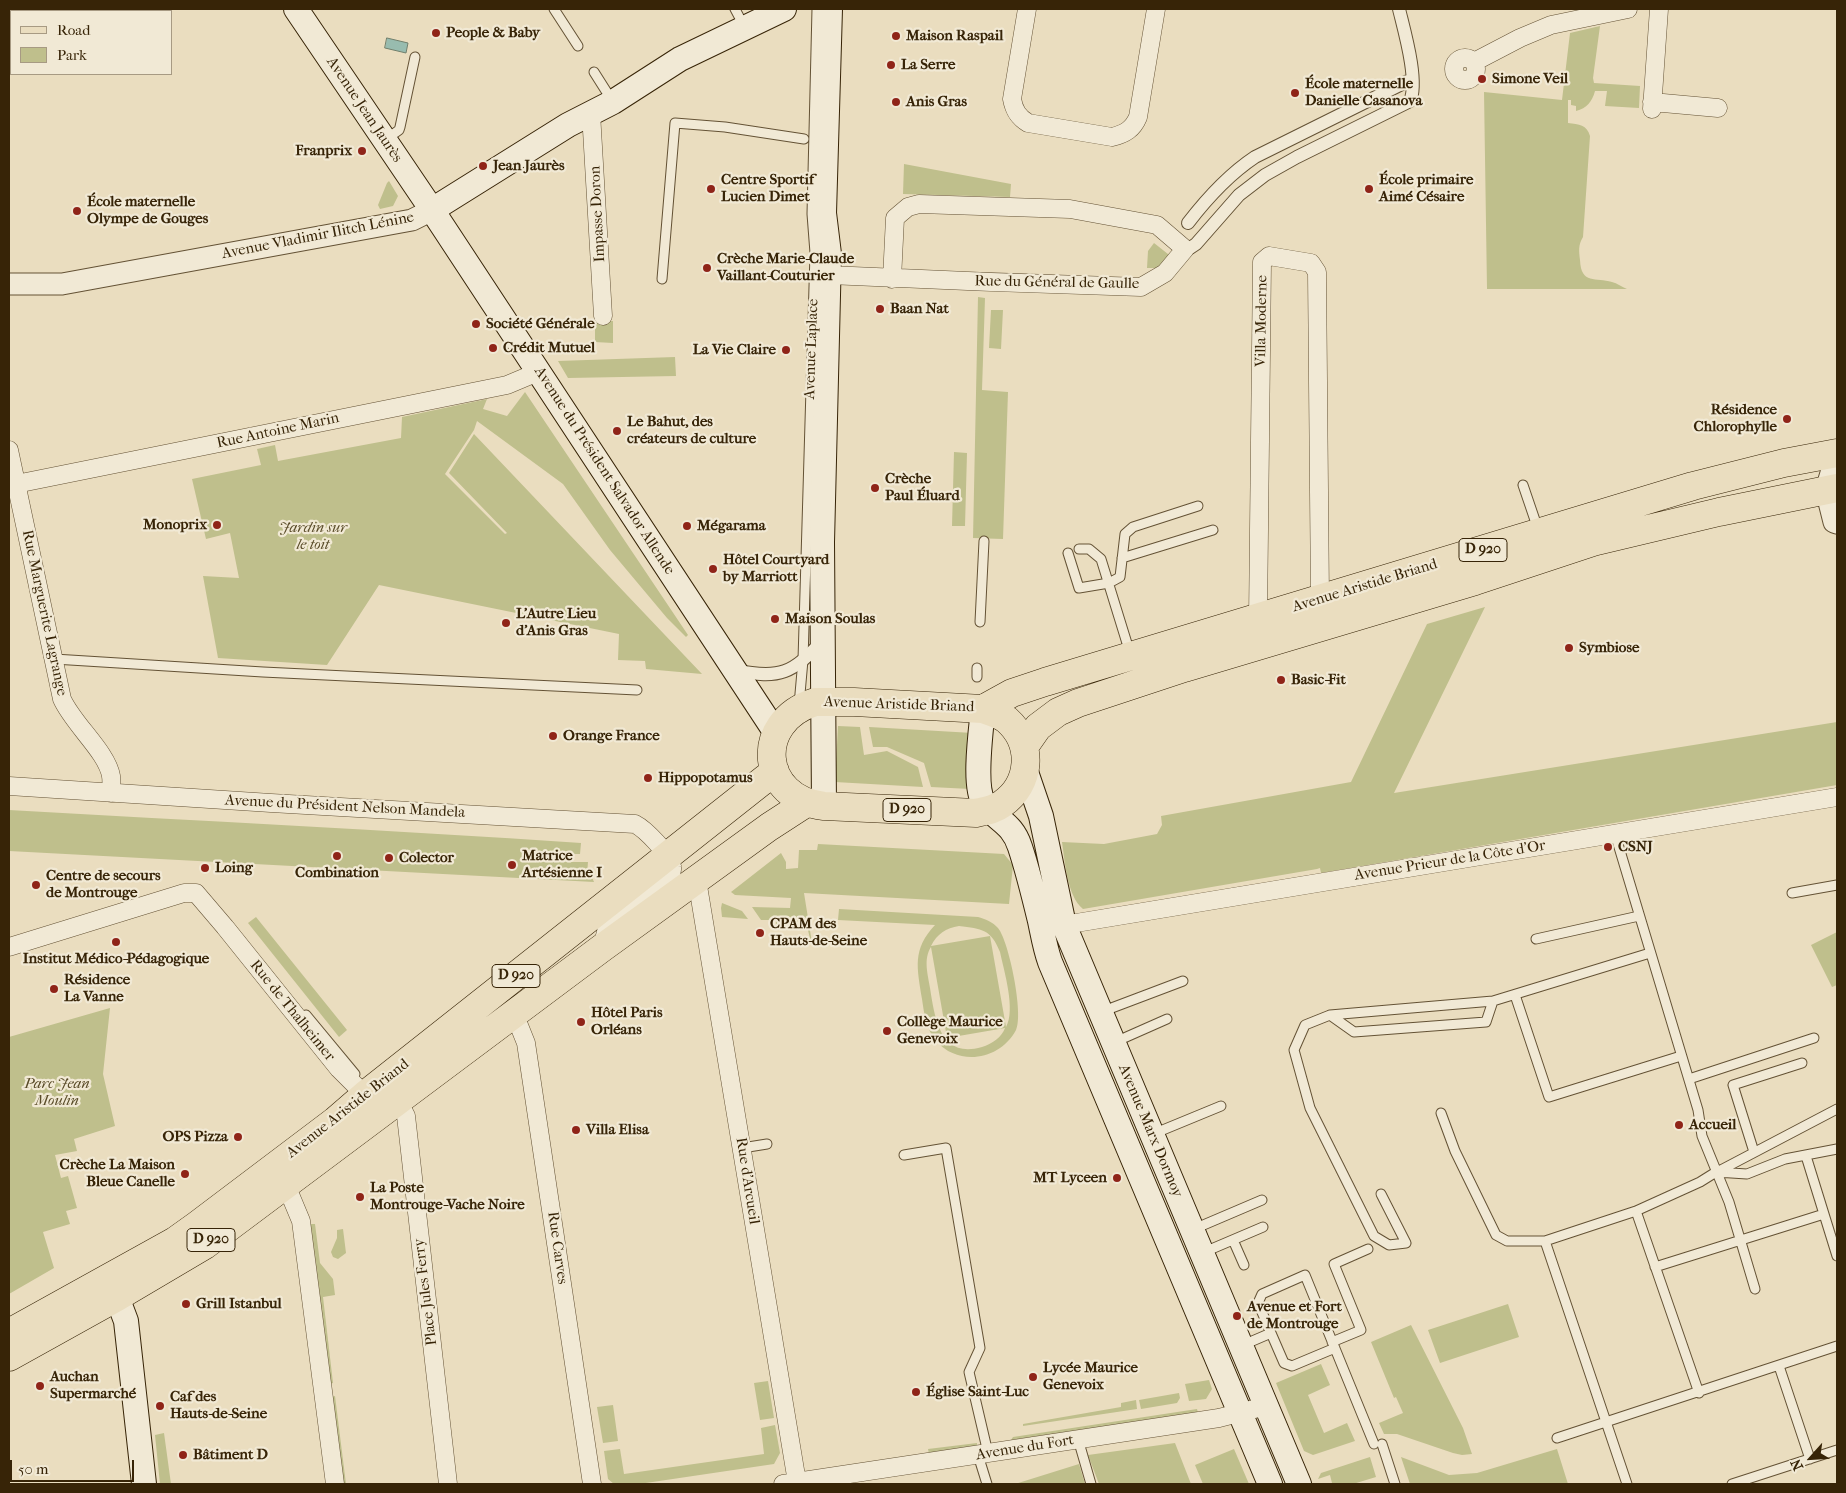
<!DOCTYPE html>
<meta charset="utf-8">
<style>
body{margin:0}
#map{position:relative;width:1846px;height:1493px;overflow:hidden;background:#eaddbf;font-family:"IM FELL French Canon",serif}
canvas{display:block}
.frame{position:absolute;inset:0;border:10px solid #372407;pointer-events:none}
.legend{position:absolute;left:10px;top:10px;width:162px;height:65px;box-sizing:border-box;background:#f1e9d5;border:1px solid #a79a83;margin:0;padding:6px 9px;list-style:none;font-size:15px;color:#372407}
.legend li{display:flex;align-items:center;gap:10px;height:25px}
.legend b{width:25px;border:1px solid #a79a83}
.north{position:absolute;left:1786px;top:1433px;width:50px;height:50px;-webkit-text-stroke:4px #f1e9d5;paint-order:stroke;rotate:244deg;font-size:14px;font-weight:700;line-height:20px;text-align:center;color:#372407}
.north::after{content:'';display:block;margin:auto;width:18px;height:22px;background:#372407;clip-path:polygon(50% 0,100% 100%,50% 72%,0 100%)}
.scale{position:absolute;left:10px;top:1460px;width:124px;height:22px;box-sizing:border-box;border:2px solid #372407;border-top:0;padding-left:6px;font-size:15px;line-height:18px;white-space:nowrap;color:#372407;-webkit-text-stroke:4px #f1e9d5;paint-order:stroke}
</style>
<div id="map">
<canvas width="1846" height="1493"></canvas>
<div class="frame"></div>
<ul class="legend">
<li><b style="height:6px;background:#eaddbf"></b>Road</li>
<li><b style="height:14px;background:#bfbf8c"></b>Park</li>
</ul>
<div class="north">N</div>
<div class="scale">50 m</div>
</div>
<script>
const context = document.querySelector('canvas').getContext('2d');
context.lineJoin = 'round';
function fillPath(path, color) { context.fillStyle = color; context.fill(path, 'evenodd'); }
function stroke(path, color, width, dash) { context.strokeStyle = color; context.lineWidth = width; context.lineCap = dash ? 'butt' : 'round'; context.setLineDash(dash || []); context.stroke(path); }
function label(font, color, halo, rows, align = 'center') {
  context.font = font + ' "IM FELL French Canon",serif'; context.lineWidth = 4.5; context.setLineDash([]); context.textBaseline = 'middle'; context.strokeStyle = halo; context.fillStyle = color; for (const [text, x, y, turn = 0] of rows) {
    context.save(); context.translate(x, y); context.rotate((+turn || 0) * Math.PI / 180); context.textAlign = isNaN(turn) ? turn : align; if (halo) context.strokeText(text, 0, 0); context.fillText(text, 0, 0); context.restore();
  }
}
const green = new Path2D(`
 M1600 26 1593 78 1594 83 1640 86 1639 108 1605 106 1607 91H1595C1592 102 1587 108 1576 111V106L1571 105V100H1568V123C1579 124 1587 125 1590 136L1583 237C1578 245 1579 251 1580 260 1581 285 1596 277 1612 282 1617 283 1622 287 1627 289H1487L1484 92 1562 100 1570 33Z
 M904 164 1011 184 1010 197 903 194Z
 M389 181 398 196 393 206 380 209 378 205 387 183Z
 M1154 243 1173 258 1165 268H1147L1148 251Z
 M978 297 985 298 982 390 1008 392 1003 539 973 538Z
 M991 310H1003L1001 349 989 348Z
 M613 321V343L595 342V322Z
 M675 357 676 376 568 378 558 361Z
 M525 392 688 635 686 637 667 618 610 550 563 484 477 421 474 430 445 474 505 534 507 533 449 473 474 434 702 674 646 669 645 661 618 660 619 634 379 585 327 665 218 658 203 576 239 578 230 533 206 539 192 479 261 465 257 449 275 445 278 461 401 438 402 417 487 399 483 409 507 416Z
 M954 452 967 453 965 526H952Z
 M1485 607 1394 793 1837 722V785L1321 873 1320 868 1317 869 1083 909C1067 896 1065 862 1062 842L1104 844 1157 834 1162 825 1161 816 1351 782 1427 624Z
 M838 726 860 727 864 755 887 751 918 767 923 787 835 782Z
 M869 727 973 733 970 789 931 787 924 763 887 747H873Z
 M9 810C199 821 390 830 581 843L580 854H571L570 862H588L587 874 591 875 594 882 9 851Z
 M818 844 1004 854 1013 865 1009 904 804 893 812 943H811L807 926 776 924V920H761L752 907 790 908 791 898 735 895 731 892 781 853 786 862V869L798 868 799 850H817Z
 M722 903 742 911 748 919 722 917 721 908Z
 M839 909 978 917C985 919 993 922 998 928 1009 941 1024 1015 1016 1030 1000 1060 959 1067 936 1041 926 1029 924 1013 922 999 917 967 912 950 935 925L838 920ZM959 926C982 929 991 929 1000 952 1004 971 1016 1010 1006 1027L990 936 931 946C937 934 946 928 959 926ZM931 947 947 1038 1005 1028C1002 1037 992 1044 982 1047 940 1059 935 1019 930 988 928 975 923 959 931 947Z
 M256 917 347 1030 339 1037 248 923Z
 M1837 932V985L1832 987 1811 945Z
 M110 1008 103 1074 115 1126 74 1139 77 1151 55 1155 61 1178 68 1176 77 1208 66 1211 70 1224 43 1232 54 1268 9 1294V1037Z
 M310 1224H315L320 1263 333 1279 335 1295 323 1297 333 1383 329 1384Z
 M343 1229 346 1253 338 1259 333 1257 331 1252 337 1238V1230Z
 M1508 1304 1519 1337 1440 1363 1428 1330Z
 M1411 1325 1463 1428 1472 1454 1462 1455 1453 1453 1397 1434H1384L1379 1423 1403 1413 1396 1397 1394 1398 1371 1342Z
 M1321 1364 1330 1385 1308 1395 1324 1433 1347 1423 1355 1441 1313 1455 1304 1451 1276 1383Z
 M1209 1380 1212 1389 1206 1399 1189 1401 1185 1384Z
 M768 1381 774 1418 760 1420 754 1383Z
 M1179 1393 1180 1398 1177 1403 1141 1409 1139 1400Z
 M335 1396 346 1484H341L331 1397Z
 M1136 1400 1137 1409 1023 1426V1424L1121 1407V1403Z
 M613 1405 618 1441 603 1443 597 1407Z
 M1197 1409 1198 1413 1011 1440 1013 1437Z
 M775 1425 780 1453 774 1464 639 1484H614L608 1479 604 1451 620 1449 624 1474 764 1454 761 1428Z
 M164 1433 171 1484H160L155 1435Z
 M977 1443V1447L929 1454 928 1449Z
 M1175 1443 1191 1484H1099L1088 1455Z
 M1234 1449 1249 1484H1203L1195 1465Z
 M1557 1449 1568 1484H1410L1401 1457 1449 1475 1477 1473Z
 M1370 1457 1376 1477 1353 1484H1328L1332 1483 1330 1475 1318 1479 1321 1473Z
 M1079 1464 1085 1484H1015Z`);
const water = new Path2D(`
 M387 38 408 43 406 53 385 48Z`);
const service = new Path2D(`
 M554 9 578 46
 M735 9 744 26
 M594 72 613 102
 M385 140 399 130 400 127 415 57
 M662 279 675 123 725 127 804 139
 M1523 485 1538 529
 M1079 549H1089L1101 559 1130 653
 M1068 553 1079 588 1109 583 1120 577 1125 534 1133 527 1198 506
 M1122 558 1213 530
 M980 622 984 541
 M54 659 263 672 637 690
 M977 677V668
 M799 705 803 660 815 253 812 214 817 9
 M1615 834 1698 1110 1702 1136 1729 1202 1755 1289
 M1792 893 1837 885
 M1536 939 1639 916
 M1515 995 1549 1097 1681 1056
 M1101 1012 1183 981
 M306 1015 355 1074
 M1330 1015 1354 1032 1486 1022 1493 1001
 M1115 1042 1167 1019
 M1689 1079 1814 1038
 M1441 1113 1455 1151 1496 1235 1507 1241H1545
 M1153 1134 1221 1106
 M742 1148 767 1144
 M1754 1152 1733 1085 1802 1063
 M904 1155 946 1148 980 1348 969 1372 988 1453
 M1806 1156 1837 1256
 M1717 1172 1837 1109
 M1381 1194 1406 1243 1389 1245 1374 1236 1310 1108 1294 1050 1305 1025 1330 1015 1493 1001 1650 953
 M1636 1211 1699 1393
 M1194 1229 1262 1200
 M1233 1240 1244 1265
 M1202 1253 1263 1227
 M1655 1267 1824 1214
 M1271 1333 1284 1363 1292 1366 1335 1348
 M1332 1342 1361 1330 1334 1264 1368 1249
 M1243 1345 1271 1333 1258 1303 1262 1294 1305 1275 1374 1444
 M1779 1366 1810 1459
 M1557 1438 1837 1346
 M1078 1439 1091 1484
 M1382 1444 1395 1484
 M978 1455 987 1484
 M1627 1484 1545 1241 1636 1211 1700 1182 1716 1172 1747 1174 1785 1159 1837 1149
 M1732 1484 1837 1450`);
const pedestrian = new Path2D(`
 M1188 223C1208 197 1228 175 1255 157L1412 79
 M1185 249 1190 248 1196 244 1239 195 1265 175 1297 157 1410 101C1419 81 1404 30 1399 9
 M735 670C780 680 793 673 823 640`);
const minor = new Path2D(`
 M1027 9 1012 99C1014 110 1018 117 1028 123L1112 137C1125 134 1133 129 1138 117L1156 9
 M1454 69a11 11 0 1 1 22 0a11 11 0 1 1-22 0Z
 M1474 62 1520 38 1551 25 1628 9
 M1652 102 1718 108
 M1652 109 1659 9
 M591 113 603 316
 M829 275C933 280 1037 284 1141 287L1165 273 1185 249 1157 225 1070 209 919 204 908 207 895 218 892 279
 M9 450 62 699C73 724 107 752 111 776 112 782 111 787 111 793
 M16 484 507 385 538 372
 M1258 619 1262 262 1269 256 1311 263 1317 272 1320 600
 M9 786 271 803 635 824C645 829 671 855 672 867 673 873 669 877 665 881L608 924 602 948
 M697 880 797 1482
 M1064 925 1837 797
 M9 947 184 893H196L225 927 339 1069 365 1095 388 1092 398 1101 406 1116 448 1484
 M514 1013 526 1043 592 1484
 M286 1185 301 1221 335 1484
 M783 1484 1219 1418 1266 1406`);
const tertiary = new Path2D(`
 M9 284H62L412 220 432 210
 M1837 453 1826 490 1834 522 1837 523`);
const secondary = new Path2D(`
 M296 9 432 210 776 733
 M432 210 568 125 613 102 680 59 784 9
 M983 709C981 730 973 787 984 803 996 821 1012 822 1020 847 1028 871 1034 896 1040 921 1043 935 1045 948 1050 962L1270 1484
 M1025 769 1041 816 1064 925 1299 1484
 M824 806 822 542 829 254 824 213 830 9
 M117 1297 126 1321 144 1484`);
const primary = new Path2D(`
 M815 702H854L983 709C991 712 1000 714 1007 720 1034 744 1031 784 1002 804 994 810 985 811 976 813L824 806C760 799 752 722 815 702Z
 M983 709 1012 693 1045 682 1693 486 1784 463 1837 453
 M1024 747 1038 727 1058 712 1078 703 1184 668 1475 581 1593 542 1719 512 1837 488
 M9 1333 175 1241 196 1226 335 1121 365 1095 775 771
 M9 1357 117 1297 205 1245 602 948 769 827 806 803`);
const markers = [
 [436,33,5,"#8f2418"],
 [896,36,5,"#8f2418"],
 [891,65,5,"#8f2418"],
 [1482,79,5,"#8f2418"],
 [1295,93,5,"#8f2418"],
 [896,102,5,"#8f2418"],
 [362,151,5,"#8f2418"],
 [483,166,5,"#8f2418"],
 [711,189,5,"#8f2418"],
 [1369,189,5,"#8f2418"],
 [77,211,5,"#8f2418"],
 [707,268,5,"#8f2418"],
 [880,309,5,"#8f2418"],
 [476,324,5,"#8f2418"],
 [493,348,5,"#8f2418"],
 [786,350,5,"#8f2418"],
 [1787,419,5,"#8f2418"],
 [617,431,5,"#8f2418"],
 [875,488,5,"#8f2418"],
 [217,525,5,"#8f2418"],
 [687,526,5,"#8f2418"],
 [713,569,5,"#8f2418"],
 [775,619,5,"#8f2418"],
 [506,623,5,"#8f2418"],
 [1569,648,5,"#8f2418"],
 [1281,680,5,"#8f2418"],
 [553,736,5,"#8f2418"],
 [648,778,5,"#8f2418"],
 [1608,847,5,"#8f2418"],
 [337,856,5,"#8f2418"],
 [389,858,5,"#8f2418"],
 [512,865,5,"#8f2418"],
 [205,868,5,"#8f2418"],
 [36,885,5,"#8f2418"],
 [760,933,5,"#8f2418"],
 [116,942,5,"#8f2418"],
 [54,989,5,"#8f2418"],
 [581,1022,5,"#8f2418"],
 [887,1031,5,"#8f2418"],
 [1679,1125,5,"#8f2418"],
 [576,1130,5,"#8f2418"],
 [238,1137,5,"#8f2418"],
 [185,1174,5,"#8f2418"],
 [1117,1178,5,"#8f2418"],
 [360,1197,5,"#8f2418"],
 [186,1304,5,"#8f2418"],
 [1237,1316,5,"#8f2418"],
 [1033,1377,5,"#8f2418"],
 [40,1386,5,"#8f2418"],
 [916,1392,5,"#8f2418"],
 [160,1406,5,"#8f2418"],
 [183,1455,5,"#8f2418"]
];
const shields = [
 [1483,550,48],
 [907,810,48],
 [516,976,48],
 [211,1240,48]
];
const shieldNames = [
 ["D 920",1483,550],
 ["D 920",907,810],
 ["D 920",516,976],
 ["D 920",211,1240]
];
const poiNames = [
 ["People & Baby",446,33],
 ["Maison Raspail",906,36],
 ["La Serre",901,65],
 ["Simone Veil",1492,79],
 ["École maternelle",1305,84],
 ["Danielle Casanova",1305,101],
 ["Anis Gras",906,102],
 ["Franprix",352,151,"right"],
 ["Jean Jaurès",493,166],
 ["Centre Sportif",721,180],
 ["Lucien Dimet",721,197],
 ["École primaire",1379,180],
 ["Aimé Césaire",1379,197],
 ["École maternelle",87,202],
 ["Olympe de Gouges",87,219],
 ["Crèche Marie-Claude",717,259],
 ["Vaillant-Couturier",717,276],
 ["Baan Nat",890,309],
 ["Société Générale",486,324],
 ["Crédit Mutuel",503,348],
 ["La Vie Claire",776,350,"right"],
 ["Résidence",1777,410,"right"],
 ["Chlorophylle",1777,427,"right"],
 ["Le Bahut, des",627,422],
 ["créateurs de culture",627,439],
 ["Crèche",885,479],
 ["Paul Éluard",885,496],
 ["Monoprix",207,525,"right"],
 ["Mégarama",697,526],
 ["Hôtel Courtyard",723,560],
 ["by Marriott",723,577],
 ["L’Autre Lieu",516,614],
 ["d'Anis Gras",516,631],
 ["Maison Soulas",785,619],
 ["Symbiose",1579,648],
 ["Basic-Fit",1291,680],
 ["Orange France",563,736],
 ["Hippopotamus",658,778],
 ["CSNJ",1618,847],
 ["Matrice",522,856],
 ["Artésienne I",522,873],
 ["Colector",399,858],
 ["Loing",215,868],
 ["Combination",337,873,"center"],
 ["Centre de secours",46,876],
 ["de Montrouge",46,893],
 ["CPAM des",770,924],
 ["Hauts-de-Seine",770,941],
 ["Institut Médico-Pédagogique",116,959,"center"],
 ["Résidence",64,980],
 ["La Vanne",64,997],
 ["Hôtel Paris",591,1013],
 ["Orléans",591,1030],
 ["Collège Maurice",897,1022],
 ["Genevoix",897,1039],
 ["Accueil",1689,1125],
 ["Villa Elisa",586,1130],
 ["OPS Pizza",228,1137,"right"],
 ["Crèche La Maison",175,1165,"right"],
 ["Bleue Canelle",175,1182,"right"],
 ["MT Lyceen",1107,1178,"right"],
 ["La Poste",370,1188],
 ["Montrouge-Vache Noire",370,1205],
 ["Grill Istanbul",196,1304],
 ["Avenue et Fort",1247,1307],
 ["de Montrouge",1247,1324],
 ["Lycée Maurice",1043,1368],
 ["Genevoix",1043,1385],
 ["Auchan",50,1377],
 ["Supermarché",50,1394],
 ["Église Saint-Luc",926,1392],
 ["Caf des",170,1397],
 ["Hauts-de-Seine",170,1414],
 ["Bâtiment D",193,1455]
];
const streetNames = [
 ["Avenue Jean Jaurès",364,110,56],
 ["Impasse Doron",598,214,-93],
 ["Avenue Vladimir Ilitch Lénine",318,236,-11],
 ["Rue du Général de Gaulle",1057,283,1],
 ["Villa Moderne",1262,321,-89],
 ["Avenue Laplace",812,349,-88],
 ["Rue Antoine Marin",278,431,-12],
 ["Avenue du Président Salvador Allende",604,471,57],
 ["Avenue Aristide Briand",1365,586,-17],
 ["Rue Marguerite Lagrange",44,613,78],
 ["Avenue Aristide Briand",899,705,2],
 ["Avenue du Président Nelson Mandela",345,807,3],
 ["Avenue Prieur de la Côte d'Or",1450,861,-9],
 ["Rue de Thalheimer",292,1011,51],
 ["Avenue Aristide Briand",348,1109,-38],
 ["Avenue Marx Dormoy",1150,1131,67],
 ["Rue d'Arcueil",747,1181,81],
 ["Rue Carves",557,1248,82],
 ["Place Jules Ferry",426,1292,-97],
 ["Avenue du Fort",1025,1448,-9]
];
const parkNames = [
 ["Jardin sur",313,528],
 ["le toit",313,545],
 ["Parc Jean",57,1084],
 ["Moulin",57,1101]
];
fillPath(green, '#bfbf8c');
fillPath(water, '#98bcaf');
stroke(water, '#717f6c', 1);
stroke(service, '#645235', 11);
stroke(pedestrian, '#645235', 14);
stroke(minor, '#645235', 19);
stroke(tertiary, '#645235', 23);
stroke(secondary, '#372407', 26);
stroke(primary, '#372407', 29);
stroke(service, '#f1e9d5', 9);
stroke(pedestrian, '#f1e9d5', 12);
stroke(minor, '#f1e9d5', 18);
stroke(tertiary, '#f1e9d5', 21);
stroke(secondary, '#f1e9d5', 24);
stroke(primary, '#eaddbf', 28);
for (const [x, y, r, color] of markers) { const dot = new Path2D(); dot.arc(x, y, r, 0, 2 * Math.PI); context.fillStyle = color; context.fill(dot); stroke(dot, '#f1e9d5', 2); }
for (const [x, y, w] of shields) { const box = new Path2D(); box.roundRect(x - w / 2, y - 11.5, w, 23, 4); context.fillStyle = '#f1e9d5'; context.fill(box); stroke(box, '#372407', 1); }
label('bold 14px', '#372407', null, shieldNames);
label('bold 15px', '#372407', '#f1e9d5', poiNames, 'left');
label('15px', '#372407', '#f1e9d5', streetNames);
label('italic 15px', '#594b28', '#f1e9d5', parkNames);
</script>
